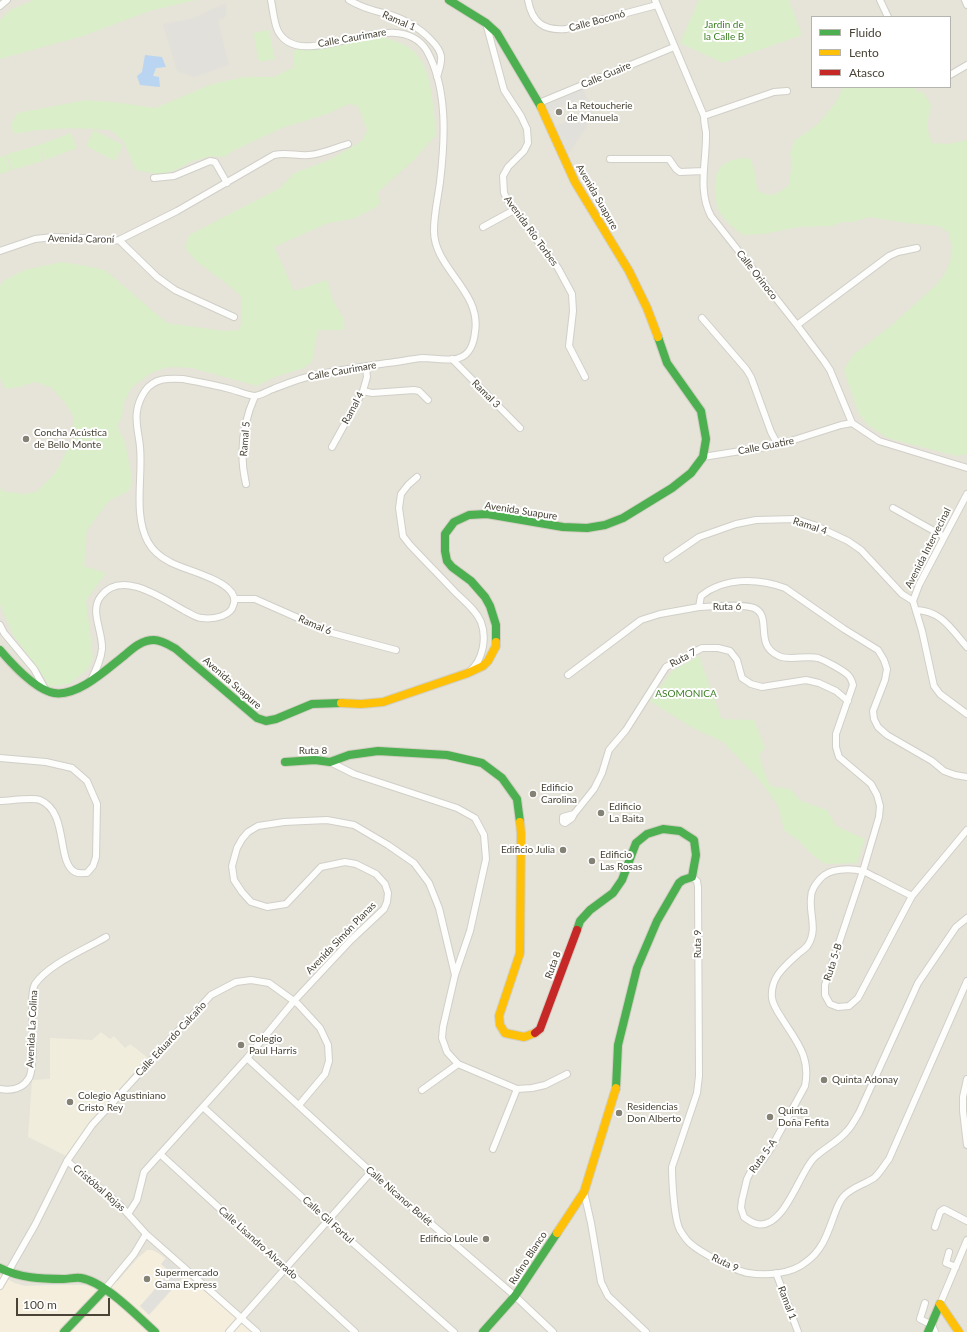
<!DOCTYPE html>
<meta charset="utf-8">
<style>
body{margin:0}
#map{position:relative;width:967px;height:1332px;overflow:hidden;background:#f2f1eb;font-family:Lato,sans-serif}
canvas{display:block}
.legend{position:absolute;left:811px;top:16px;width:140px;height:72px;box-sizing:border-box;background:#fff;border:1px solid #b6b4af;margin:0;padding:5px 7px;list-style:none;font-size:12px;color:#494436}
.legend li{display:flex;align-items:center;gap:8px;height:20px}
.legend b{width:20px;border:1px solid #b6b4af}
.scale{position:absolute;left:16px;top:1298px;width:94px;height:18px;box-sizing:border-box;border:2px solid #494436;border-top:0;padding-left:5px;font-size:12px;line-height:14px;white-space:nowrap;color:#494436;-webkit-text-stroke:3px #fff;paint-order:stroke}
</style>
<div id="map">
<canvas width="967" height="1332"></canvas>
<ul class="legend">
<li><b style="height:5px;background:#4caf50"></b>Fluido</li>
<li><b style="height:5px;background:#ffc107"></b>Lento</li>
<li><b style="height:5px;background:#c62828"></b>Atasco</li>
</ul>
<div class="scale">100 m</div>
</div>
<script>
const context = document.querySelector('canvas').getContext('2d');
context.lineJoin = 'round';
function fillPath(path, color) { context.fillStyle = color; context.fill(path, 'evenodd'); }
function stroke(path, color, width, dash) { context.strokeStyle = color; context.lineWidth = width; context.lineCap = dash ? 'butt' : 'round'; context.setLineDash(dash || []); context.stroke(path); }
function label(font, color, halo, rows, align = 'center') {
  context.font = font + ' Lato,sans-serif'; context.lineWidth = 4; context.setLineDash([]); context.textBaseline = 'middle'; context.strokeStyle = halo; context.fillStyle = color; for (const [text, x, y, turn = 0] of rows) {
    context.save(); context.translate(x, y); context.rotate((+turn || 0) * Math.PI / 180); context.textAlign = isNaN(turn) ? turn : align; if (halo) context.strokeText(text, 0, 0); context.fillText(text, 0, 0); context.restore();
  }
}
const residential = new Path2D(`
 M0 0H967V1332H254L156 1252 139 1257 118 1281 92 1287 83 1285 24 1286 14 1283 0 1275ZM812 17H950V87H812Z`);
const commercial = new Path2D(`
 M147 1250H152L161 1255 254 1332H0V1275L14 1283 24 1286 67 1285H83L92 1286 118 1281 139 1257Z`);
const education = new Path2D(`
 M101 1032 110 1039 114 1036 125 1048 130 1044 147 1057 91 1123 66 1156 28 1137 32 1080 50 1079V1038L92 1040Z`);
const green = new Path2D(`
 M34 0H196L150 11 83 36 0 59V20L10 10Z
 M699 0H789L802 35 723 63 680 43Z
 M269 30 275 59 259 62 253 33Z
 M382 37C395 41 408 44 417 55 432 70 434 114 436 135L415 159 378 192 380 205 355 218 326 224 274 247 294 291 327 280 333 301 344 319 343 330H318L312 362 304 368 275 377 257 386 192 368 168 367 151 373 132 387 124 402 122 417 117 426 125 442 132 478 130 490 109 501 87 530 84 566 106 573 86 600 93 658 87 670 69 684 49 687 42 674 13 635 0 604V487L2 491 23 494 36 492 55 473 74 437 73 416 66 404 52 388 35 382 19 387 6 389 0 379V285L5 280 24 270 62 262 87 266 105 270 167 323 224 331 239 330 242 323 241 296 227 284 196 261 185 248 189 235 280 188 294 173 329 160 362 141 367 130 358 106 349 104 327 114 282 128 235 150 224 157 212 156 192 161 178 169 162 175 136 170 124 142 111 130C78 128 46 127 14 134L11 125 17 113 86 100 122 103 155 108 212 84 244 77H274L294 67V50Z
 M843 87H914L916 90 924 93 931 105 927 127 932 143 948 144 967 140V454L957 456 902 442 888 438 868 425 859 414 847 380 844 369 853 355 893 324 937 284 945 273 950 263 952 249 949 233 939 226 907 223 869 217 854 222H843L832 226 798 227 765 234 743 235C733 228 725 221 719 211 716 206 716 199 715 193 713 167 724 158 749 158 756 166 755 180 758 191 772 198 778 194 789 185L792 162 790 154 794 141 818 124 836 102Z
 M94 130 123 145 115 161 86 146Z
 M71 133 77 148 45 160 39 145Z
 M39 145 43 161 12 170 7 154Z
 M6 155 10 171 0 174V157Z
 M699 656 722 719 754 720 765 748 759 755 765 774 770 786 790 789 801 801 827 810 836 826 865 839 857 863 825 864 813 855 800 842 784 830 778 805 758 778 723 742 691 727 650 701 672 671Z`);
const parking = new Path2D(`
 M226 3V16L218 21 229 65 194 77 177 71 163 24 191 19Z
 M583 89 594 115 567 156 544 106ZM582 98 588 113 556 126 550 111Z
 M166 1258 185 1275 149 1315 140 1306 170 1272 161 1264Z`);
const water = new Path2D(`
 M145 55 162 57 166 67 156 68 153 76 159 77 160 87 140 85 137 76 142 72Z`);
const street = new Path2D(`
 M349 0C360 7 371 10 383 13 401 17 419 27 431 40 435 44 440 50 441 56 442 63 439 70 437 77
 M528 0C532 22 543 31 566 29L657 5
 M655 0 704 116C704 122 705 127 706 132 707 160 697 190 711 216L797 325 824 361 830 370 852 423 879 441 967 468
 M880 0 888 17
 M965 0 967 5
 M0 6 7 0
 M486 23 504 90 521 116 527 129 528 143 524 151 508 167 503 176 504 193 509 203 558 268 572 294 573 311 569 346 585 377
 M950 75 967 65
 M539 103 674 47
 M704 116 774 92 787 91
 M610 159H669L676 169 680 172 704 171
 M154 178 174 176 210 161 215 162 227 183
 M483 227 514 210
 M119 240 157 277 175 290 234 317
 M0 251 35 239 53 237 84 238 111 241 119 240 177 211 274 155C287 152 296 156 309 155 322 154 335 148 348 144
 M702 318 746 369 751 377 771 432 778 445
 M797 325 889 256 898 252 917 248
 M452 359 520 428
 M363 391 372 393 414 390 419 391 428 400
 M332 447 363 391 367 377 366 366
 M703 457 778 445 841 425 852 423
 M417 477 408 485 401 494 399 508 403 536 410 545C425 561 440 576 455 592 464 601 476 610 481 622 487 638 483 660 470 671
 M246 484C239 454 242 425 255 396
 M967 494 919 585 913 601 922 631 934 686 940 694 967 714
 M893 508 943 536
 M667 559 699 537 736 524 756 520 795 519 814 525 848 541 861 550 902 594 913 601
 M235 599H255L332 633 396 650
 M916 610C942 611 951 629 967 647
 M0 625 4 633 34 669 45 689
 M568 675 641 620 660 614 699 607
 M91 680C96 670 101 660 102 649 103 631 89 611 101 596 122 569 163 599 185 611 190 613 196 618 202 618 209 619 216 618 222 616 227 614 232 611 233 606 244 582 185 571 170 562 162 558 153 551 148 542 133 514 143 477 140 447 139 435 135 423 137 411 138 404 141 397 145 391 154 378 168 378 183 379 199 382 215 385 230 389 238 391 246 395 254 396 260 396 267 391 273 389 286 384 300 378 315 375 339 370 363 367 387 363 399 362 411 359 423 358 434 358 448 362 459 358 470 355 474 342 475 332 482 291 433 268 434 230 434 214 438 198 440 182 445 140 448 89 427 51 396 0 302 77 278 31 274 23 273 10 271 0
 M0 758 46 762 72 768 87 781 97 804 96 857 93 866 87 873C83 873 79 874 75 872 56 862 69 812 40 800 32 797 10 801 0 801
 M330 762 354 774 457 808 475 818 484 835 486 859 470 931 455 975 443 1027 442 1038 447 1052 458 1064 517 1089 532 1088 545 1085 567 1074
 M967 777 955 775 944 771 932 761 887 735 878 727 874 719 873 711 885 680 887 669 884 660 878 650 844 629 785 588C758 578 724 577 701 596L699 607C712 607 742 603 754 608 773 616 753 645 779 656 789 661 807 655 818 658 824 660 843 670 848 675 851 678 852 681 853 685L836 734V747L839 757 871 784 877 795 880 806 879 817 863 871 825 985V995L830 1004 838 1007 849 1006 858 998 912 896 967 830
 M574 814 563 817V822L565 823 572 818 574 814 594 789 602 773 609 750 626 730 666 667 702 648H718L730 651 737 660 742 678 751 684 762 687 806 680 819 683 836 691 848 701
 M692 877 697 881 698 887 699 1076 697 1093 672 1167C672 1180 674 1219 680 1230 683 1235 687 1241 691 1244 701 1253 736 1271 748 1273 766 1276 792 1274 806 1262 823 1250 828 1232 835 1213 837 1208 840 1199 845 1195 853 1187 865 1184 874 1178 880 1173 884 1165 889 1159L967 981
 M912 896C900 890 888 884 877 878 872 876 868 873 863 871 850 868 829 868 820 879 815 885 811 890 811 898 809 914 818 929 808 945 806 948 802 951 799 953 785 966 770 977 772 998 773 1005 777 1011 781 1017 796 1041 811 1056 805 1086L771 1148 763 1160 752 1169 747 1179 742 1200 741 1208 744 1217C748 1220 752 1223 757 1224 784 1230 799 1173 814 1158 824 1148 838 1142 847 1131 852 1126 855 1119 859 1113L918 983 956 927 967 918
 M247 1058 371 1172 515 1296 553 1332
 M967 1079 963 1097V1111L967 1145
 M0 1089C11 1091 23 1089 29 1078 35 1067 32 1019 32 1005 32 999 32 989 35 984 49 964 84 950 106 937
 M422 1090 458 1064
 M203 1107 327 1220 454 1332
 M493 1149 517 1089
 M160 1154 355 1332
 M67 1161 119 1204 146 1234 257 1332
 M584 1192 591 1223 601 1282 608 1296 646 1332
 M128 1214 137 1200 144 1172 247 1058 294 1001 351 940 384 909 387 902 388 893 385 884 376 874 356 864 345 862 321 867 286 904 267 907 251 902 242 892 234 880 232 866 237 848 242 839 248 832 258 826 284 822 327 820 354 825 388 845 414 863 429 883 439 908 455 975
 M935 1227 940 1212 944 1209 967 1221
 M949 1252 946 1263 956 1267
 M776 1273 798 1332
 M0 1286 35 1225 67 1161 92 1125 211 995 236 982 251 980 269 983 298 1004 320 1028 328 1045 329 1061 325 1074 299 1105
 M105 1289 134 1254 146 1234
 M925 1303 920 1319 932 1325 935 1332
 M940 1304 967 1240
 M229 1332 371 1172`);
const fast = new Path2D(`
 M449 0 486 23 497 33 541 107
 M496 642V625L490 606 485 597 471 581 452 567 447 561 445 551V534L454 522 469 515 487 514 563 527 587 528 605 525 623 518 672 488 691 473 703 457 706 439 701 411 667 363 658 337
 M0 650C12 664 35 690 54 693 78 697 107 669 125 655 133 648 142 640 154 640 162 640 169 645 176 649L257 718 266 721 276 719 312 704 341 703
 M285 762 315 760 330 762 349 755 378 751 447 755 482 763 502 778 517 799 520 822
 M577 930 580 921 590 910 613 893 622 880 636 843 647 834 663 829 680 831 694 840 696 855 692 877 683 880 679 883 657 921 637 968 618 1045 616 1088
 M0 1268C20 1278 41 1279 63 1279 69 1279 75 1277 81 1278 105 1282 137 1316 155 1332
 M64 1332 105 1289
 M483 1332 515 1296 557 1233
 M928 1332 940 1304`);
const slow = new Path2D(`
 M541 107 575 182 629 271 647 308 658 337
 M341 703 361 704 383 702 468 673 483 666 488 661 496 646V642
 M520 822 521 833 520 953 499 1016 500 1025 505 1033 524 1037 535 1033
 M557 1233 584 1192 616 1088
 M940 1304 959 1332`);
const jam = new Path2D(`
 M535 1033 540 1029 577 930`);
const markers = [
 [559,112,4,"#848175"],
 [26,439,4,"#848175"],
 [533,794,4,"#848175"],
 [601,813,4,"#848175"],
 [563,850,4,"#848175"],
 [592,861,4,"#848175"],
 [241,1045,4,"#848175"],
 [824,1080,4,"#848175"],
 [70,1102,4,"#848175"],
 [619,1113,4,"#848175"],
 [770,1117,4,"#848175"],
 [486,1239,4,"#848175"],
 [147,1279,4,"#848175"]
];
const streetNames = [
 ["Ramal 1",399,21,23],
 ["Calle Boconó",597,21,-15],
 ["Calle Caurimare",352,38,-10],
 ["Calle Guaire",606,75,-23],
 ["Avenida Suapure",597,197,60],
 ["Avenida Río Torbes",531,231,54],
 ["Avenida Caroní",81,239,1],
 ["Calle Orinoco",757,275,52],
 ["Calle Caurimare",342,371,-10],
 ["Ramal 3",486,394,45],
 ["Ramal 4",353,408,-62],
 ["Ramal 5",245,439,-85],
 ["Calle Guatire",766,446,-11],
 ["Avenida Suapure",521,511,9],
 ["Ramal 4",810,526,18],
 ["Avenida Intervecinal",928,548,-63],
 ["Ruta 6",727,607],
 ["Ramal 6",315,625,23],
 ["Ruta 7",683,658,-28],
 ["Avenida Suapure",232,683,41],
 ["Ruta 8",313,751],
 ["Avenida Simón Planas",341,938,-46],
 ["Ruta 9",698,944,-90],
 ["Ruta 5-B",833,962,-72],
 ["Ruta 8",553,965,-70],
 ["Avenida La Colina",32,1029,-87],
 ["Calle Eduardo Calcaño",171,1039,-47],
 ["Ruta 5-A",763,1156,-54],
 ["Cristóbal Rojas",99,1188,41],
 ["Calle Nicanor Bolét",399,1196,41],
 ["Calle Gil Fortul",328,1220,42],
 ["Calle Lisandro Alvarado",258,1243,42],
 ["Rufino Blanco",528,1258,-57],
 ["Ruta 9",725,1263,26],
 ["Ramal 1",787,1303,69]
];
const parkNames = [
 ["Jardin de",724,25],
 ["la Calle B",724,37],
 ["ASOMONICA",686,694]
];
const poiNames = [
 ["La Retoucherie",567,106],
 ["de Manuela",567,118],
 ["Concha Acústica",34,433],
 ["de Bello Monte",34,445],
 ["Edificio",541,788],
 ["Carolina",541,800],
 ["Edificio",609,807],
 ["La Baita",609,819],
 ["Edificio Julia",555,850,"right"],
 ["Edificio",600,855],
 ["Las Rosas",600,867],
 ["Colegio",249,1039],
 ["Paul Harris",249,1051],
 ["Quinta Adonay",832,1080],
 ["Colegio Agustiniano",78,1096],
 ["Cristo Rey",78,1108],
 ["Residencias",627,1107],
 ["Don Alberto",627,1119],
 ["Quinta",778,1111],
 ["Doña Fefita",778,1123],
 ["Edificio Loule",478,1239,"right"],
 ["Supermercado",155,1273],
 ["Gama Express",155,1285]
];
fillPath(residential, '#e6e3d8');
fillPath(commercial, '#f5eedd');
fillPath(education, '#f0eddd');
fillPath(green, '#dbeeca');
fillPath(parking, '#e1e0da');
fillPath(water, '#b9d5f2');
stroke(street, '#d0cfc8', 8);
stroke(fast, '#d2cfc2', 10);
stroke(slow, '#d2cfc2', 10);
stroke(jam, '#d2cfc2', 10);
stroke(street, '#fdfdfc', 6);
stroke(fast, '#4caf50', 8);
stroke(slow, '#ffc107', 8);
stroke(jam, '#c62828', 8);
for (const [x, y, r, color] of markers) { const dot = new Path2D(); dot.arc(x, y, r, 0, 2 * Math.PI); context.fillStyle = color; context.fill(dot); stroke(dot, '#fff', 1.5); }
label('10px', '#494436', '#fff', streetNames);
label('10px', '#3d7f25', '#fff', parkNames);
label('10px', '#494436', '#fff', poiNames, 'left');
</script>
